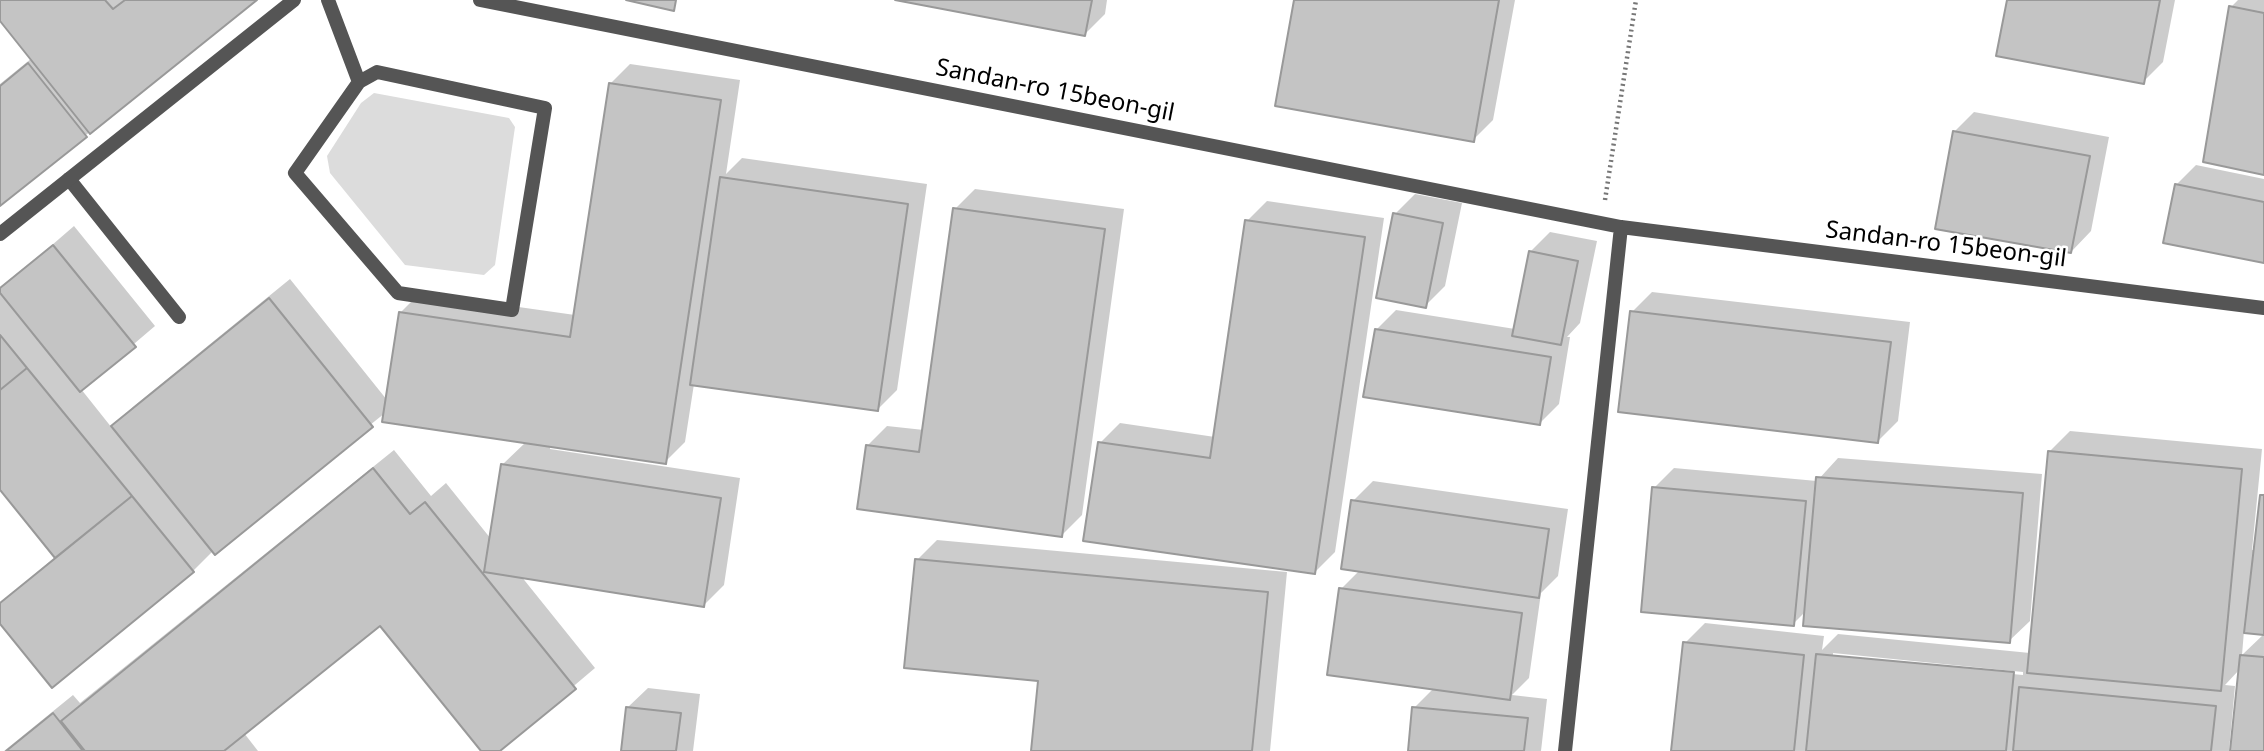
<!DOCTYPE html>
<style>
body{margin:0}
canvas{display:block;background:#fff}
</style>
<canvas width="2264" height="751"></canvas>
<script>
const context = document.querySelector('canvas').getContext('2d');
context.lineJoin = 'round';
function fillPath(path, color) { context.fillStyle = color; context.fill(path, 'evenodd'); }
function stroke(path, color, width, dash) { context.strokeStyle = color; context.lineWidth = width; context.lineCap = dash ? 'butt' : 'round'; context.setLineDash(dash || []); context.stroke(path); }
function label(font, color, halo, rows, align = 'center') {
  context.font = font + ' "Noto Sans",sans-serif'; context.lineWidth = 5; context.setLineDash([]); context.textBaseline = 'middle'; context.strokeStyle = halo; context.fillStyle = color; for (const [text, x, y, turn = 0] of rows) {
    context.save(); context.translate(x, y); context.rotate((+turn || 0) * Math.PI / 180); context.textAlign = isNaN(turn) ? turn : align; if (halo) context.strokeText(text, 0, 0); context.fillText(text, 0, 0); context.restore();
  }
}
const green = new Path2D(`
 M374 93 509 118 515 127 495 265 484 275 405 265 330 173 327 156 361 103Z`);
const shadow = new Path2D(`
 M0 0H254L0 204V84L32 58 0 18Z
 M901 0H1107L1105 14 1085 34Z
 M1296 0H1515L1493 120 1473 140Z
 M2008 0H2175L2163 62 2143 82Z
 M2238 0H2264V173L2231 7Z
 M630 64 740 80 726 174 742 158 927 184 897 390 877 410 694 384 685 442 665 462 550 445V449L740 478 724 585 704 605 521 576 595 668 497 751H483L380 623 244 733 258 751H4L73 695 80 703 394 450 431 496 446 483 491 539 503 464 526 442 385 413 214 550 193 571 0 622V604L56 556 0 488V290L74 226 155 326 81 389 112 428 134 406 290 279 387 400 400 313 420 293 575 315 610 84Z
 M1974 112 2109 137 2091 231 2071 252 1954 132Z
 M2196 165 2264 179V261L2176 185Z
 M975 189 1124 209 1082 515 1062 535 867 446 887 426 924 430 955 209Z
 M1415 194 1462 203 1445 286 1425 306 1395 214Z
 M1267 201 1384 218 1335 552 1315 572 1100 443 1120 423 1215 437 1247 221Z
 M1550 232 1597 241 1580 323 1567 337H1570L1559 404 1539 424 1376 330 1396 310 1515 329 1530 252Z
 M1652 292 1910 322 1898 421 1878 441 1632 312Z
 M2070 431 2262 449 2252 550H2255L2264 493V633L2244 631 2242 655 2264 634V751H2232L2240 669 2225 685 2235 686 2229 751H1673L1685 643 1705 623 1824 636 1822 650 1838 634 2030 653 2050 451ZM1833 653 2023 672V675L1833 657Z
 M1838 458 2042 474 2030 621 2009 641 1806 611 1793 624 1654 488 1674 468 1817 481Z
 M1373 481 1568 509 1558 576 1541 593 1529 678 1512 695 1547 699 1541 751H1409L1414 708 1434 688 1341 589 1360 570 1353 501Z
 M937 540 1287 572 1270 751H1033L1040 679 917 560Z
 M648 688 700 694 693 751H622L627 708Z`);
const building = new Path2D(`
 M0 0H105L113 9 125 0H257L90 134 0 21Z
 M626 0H676L674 11Z
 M895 0H1092L1085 36Z
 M1294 0H1499L1474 142 1275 106Z
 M2007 0H2160L2144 84 1996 56Z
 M2229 6 2264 13V175L2203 162Z
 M28 63 87 137 0 206V86Z
 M609 83 721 100 666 464 382 422 399 312 570 337Z
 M1953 131 2090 156 2071 253 1935 229Z
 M720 177 908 204 878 411 690 385Z
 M2175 184 2264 202V263L2163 243Z
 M953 208 1105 229 1062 537 857 509 866 445 919 452Z
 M1393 213 1443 223 1426 308 1376 298Z
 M1245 220 1365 237 1315 574 1083 541 1098 442 1210 458Z
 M53 245 136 347 80 392 0 293V288Z
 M1529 251 1578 261 1561 345 1512 336Z
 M269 298 373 427 215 555 111 426Z
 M1630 311 1891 342 1878 443 1618 412Z
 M1375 329 1551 357 1540 425 1363 397Z
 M0 335 27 368 0 390Z
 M27 368 132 496 55 558 0 490V390Z
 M2048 451 2242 469 2221 691 2027 673Z
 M501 464 721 498 704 607 484 572Z
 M373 468 410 514 425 502 576 689 500 751H481L380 626 224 751H85L61 721Z
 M1816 477 2023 493 2010 643 1803 626Z
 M1652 487 1806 501 1794 626 1641 612Z
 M2260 495H2264V635L2244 633Z
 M132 496 194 572 52 688 0 624V603Z
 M1351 500 1549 529 1539 598 1341 569Z
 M915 559 1268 592 1252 751H1031L1038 681 904 668Z
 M1339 588 1522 613 1510 700 1327 675Z
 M1683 642 1804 655 1794 751H1671Z
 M1816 654 2014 672 2006 751H1806Z
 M2240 655 2264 657V751H2230Z
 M2019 687 2216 706 2211 751H2013Z
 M626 707 681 713 676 751H621Z
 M1412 707 1528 718 1524 751H1408Z
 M53 713 83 751H6Z`);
const path = new Path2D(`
 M1605 200 1636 0`);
const service = new Path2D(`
 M328 0 359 82
 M377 72 545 108 512 310 398 293 295 173 359 82Z
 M69 179 179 317`);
const minor = new Path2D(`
 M480 0 1621 227 2264 308
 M0 234 294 0
 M1565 751 1621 227`);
const streetNames = [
 ["Sandan-ro 15beon-gil",1055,91,11],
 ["Sandan-ro 15beon-gil",1946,245,7]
];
fillPath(green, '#dcdcdc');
fillPath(shadow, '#0003');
fillPath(building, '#c4c4c4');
stroke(building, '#999', 2);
stroke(path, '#777', 4.5, [2, 3.5]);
stroke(service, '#555', 14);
stroke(minor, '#555', 14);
label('24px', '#000', '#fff', streetNames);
</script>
